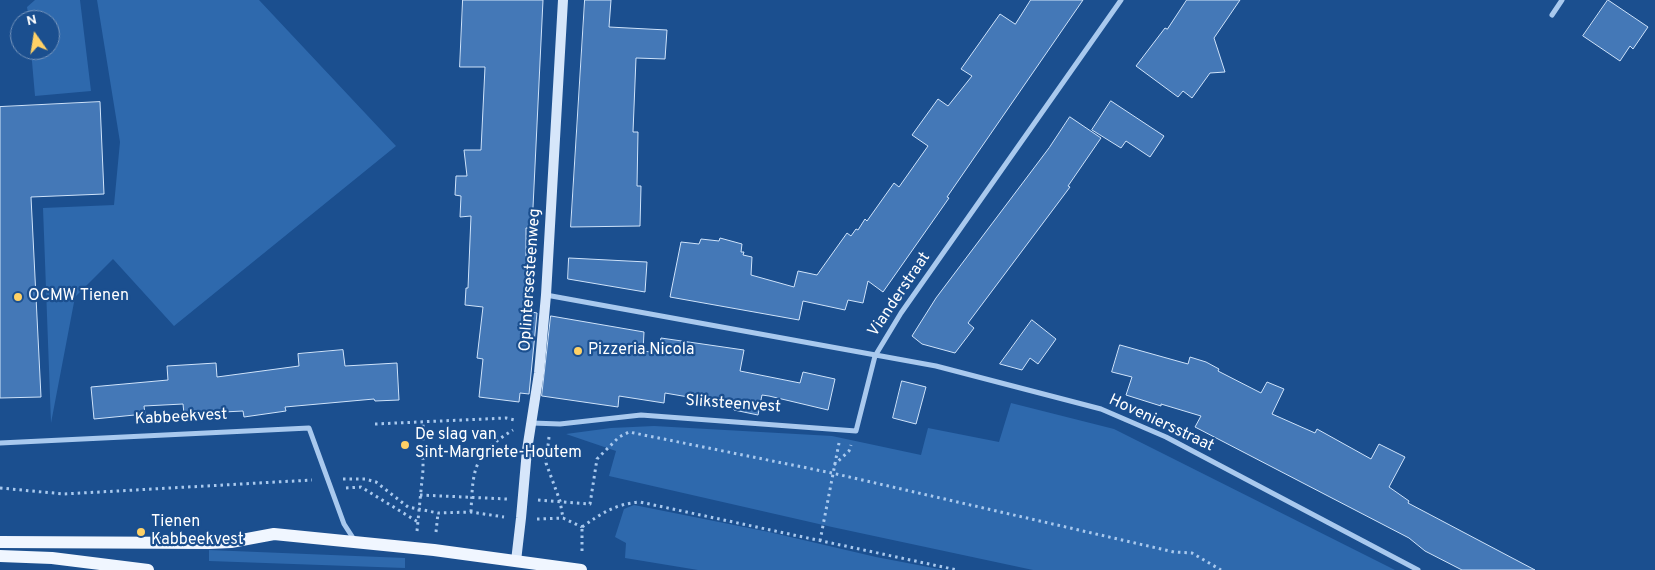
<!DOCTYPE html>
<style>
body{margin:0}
#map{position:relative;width:1655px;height:570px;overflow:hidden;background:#1b4f8f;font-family:Overpass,sans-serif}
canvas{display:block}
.north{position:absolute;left:10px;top:10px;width:50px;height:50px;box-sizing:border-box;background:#1b4f8f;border:1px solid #7695bc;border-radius:50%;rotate:347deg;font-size:14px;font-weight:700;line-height:20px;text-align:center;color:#fff}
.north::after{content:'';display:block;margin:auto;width:18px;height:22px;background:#ffd166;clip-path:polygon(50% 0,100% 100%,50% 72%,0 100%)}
</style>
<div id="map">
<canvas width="1655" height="570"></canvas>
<div class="north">N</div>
</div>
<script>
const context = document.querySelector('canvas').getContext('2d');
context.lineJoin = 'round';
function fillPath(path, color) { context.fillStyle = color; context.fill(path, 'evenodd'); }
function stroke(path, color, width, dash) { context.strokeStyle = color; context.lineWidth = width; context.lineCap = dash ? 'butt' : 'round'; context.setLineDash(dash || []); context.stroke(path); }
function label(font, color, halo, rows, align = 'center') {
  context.font = font + ' Overpass,sans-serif'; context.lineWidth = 4.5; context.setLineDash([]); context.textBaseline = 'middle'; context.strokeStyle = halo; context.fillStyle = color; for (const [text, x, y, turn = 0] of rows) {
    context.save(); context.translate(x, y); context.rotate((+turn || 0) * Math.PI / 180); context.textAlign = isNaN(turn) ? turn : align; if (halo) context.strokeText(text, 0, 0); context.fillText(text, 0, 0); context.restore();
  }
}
const green = new Path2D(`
 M35 0H80L91 91 35 96 31 50H50V20H29L27 7Z
 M97 0H259L396 146 174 326 113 259 75 297 51 423 43 208 114 205 120 142Z
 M1011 403 1114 429 1395 570H1033L832 527 609 476 616 451 566 434 611 428 654 426 832 436 921 455 928 428 999 442Z
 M634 505 769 532 876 557 944 570H698L625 558 626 543 615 537 624 509Z
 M209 550 405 558V568L209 561Z`);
const building = new Path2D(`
 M463 0H543L532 228H526V256H534L527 311 537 313 529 394 520 393 519 402 479 397 483 359 477 358 483 307 465 305 466 288H468L471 216 460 217 461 196 455 195 456 176H467L464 150H481L485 67H460Z
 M585 0H611L609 27 667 30 665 59 636 58 633 132H638L637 186H641L640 226 571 227Z
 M1031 0H1083L947 197 949 198 883 292 868 281 863 303 848 300 845 310 803 301 799 320 670 297 681 242 699 244 701 239 719 241 720 238 742 244 741 252H744L743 255 752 257 751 275 794 287 798 271 817 275 847 233 851 236 856 229 858 230 865 219 867 221 894 183 899 187 928 146 912 135 938 99 948 106 972 76 961 69 1000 14 1015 24Z
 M1187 0H1240L1214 38 1225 72 1210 73 1192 98 1183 91 1178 97 1136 66 1165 28 1167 29Z
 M1608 0 1648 27 1633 49 1630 46 1620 61 1583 36Z
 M1111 101 1164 136 1150 157 1126 141 1121 148 1092 130Z
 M100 102 104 194 31 197 41 397 0 398V107Z
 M1070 117 1101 138 1068 186 1070 187 968 323 974 328 955 353 922 344 912 336 936 298 1049 148Z
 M569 258 647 262 645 292 568 279Z
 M551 316 644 332 643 351 658 353 661 338 744 350 740 371 800 383 803 372 835 379 828 410 769 396 762 395 758 415 734 410 735 405 665 393 664 403 619 396 618 407 542 396Z
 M1032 320 1056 339 1038 364 1030 358 1022 370 1000 364Z
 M1120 345 1188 364 1190 357 1206 362 1219 369 1218 371 1261 393 1267 382 1284 389 1272 414 1315 433 1317 429 1371 459 1379 444 1405 457 1389 487 1409 501 1408 503 1535 570H1462L1425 551 1409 538 1195 427 1201 416 1161 404V406L1126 395 1132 377 1112 372Z
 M343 350 345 366 397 363 399 400 375 401 374 399 285 407 286 411 244 417 243 411 184 414 183 404 144 406 145 414 94 419 91 387 168 380 167 366 216 363 217 377 299 366 298 354Z
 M902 381 926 387 916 424 893 418Z`);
const path = new Path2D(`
 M375 424 506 418 515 420
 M549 437 546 463 560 501 563 518
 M834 465 849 451 851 445
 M343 479H365L376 482 408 507 438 513 471 512 504 517
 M0 488 64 494 312 480
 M346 488 361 487 418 522
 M420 495 507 499
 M538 500 590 504 597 459 619 437 629 432 832 473 1174 552 1192 553 1221 570
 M471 512C473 468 473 455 513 430
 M537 519 563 518 582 527
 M582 527C602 513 615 504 640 502L957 570
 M417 531 423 470V422
 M436 532 438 513
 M820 541 839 443
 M582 551V527`);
const street = new Path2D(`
 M1552 15 1562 0
 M546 295 936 366 1101 409 1166 437 1418 570
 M532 423 560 424 641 415 856 431 875 356 901 313 1121 0
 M0 443 309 428 344 524 355 541`);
const secondary = new Path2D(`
 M516 561 521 518 527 450 539 373 546 295 563 0`);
const primary = new Path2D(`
 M0 542 209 543 231 542 274 534 434 550 581 570
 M0 556 52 558 148 570`);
const markers = [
 [18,297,5,"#ffd166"],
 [578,351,5,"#ffd166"],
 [405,445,5,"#ffd166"],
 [141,532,5,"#ffd166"]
];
const streetNames = [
 ["Oplintersesteenweg",531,280,-86],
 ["Vianderstraat",900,295,-56],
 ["Sliksteenvest",733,405,4],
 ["Kabbeekvest",181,418,-3],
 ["Hoveniersstraat",1161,424,25]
];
const poiNames = [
 ["OCMW Tienen",28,297],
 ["Pizzeria Nicola",588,351],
 ["De slag van",415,436],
 ["Sint-Margriete-Houtem",415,454],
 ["Tienen",151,523],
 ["Kabbeekvest",151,541]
];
fillPath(green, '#2e69ad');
fillPath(building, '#4478b7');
stroke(building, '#cfe3fa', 1);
stroke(path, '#a9c9ee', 3, [2.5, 4]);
stroke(street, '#a9c9ee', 5);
stroke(secondary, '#d6e6fa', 10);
stroke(primary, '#f0f6ff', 12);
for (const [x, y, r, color] of markers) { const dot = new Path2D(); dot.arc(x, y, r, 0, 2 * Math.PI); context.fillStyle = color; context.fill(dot); stroke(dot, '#1b4f8f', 2); }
label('16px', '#fff', '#1b4f8f', streetNames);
label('16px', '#fff', '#1b4f8f', poiNames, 'left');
</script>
